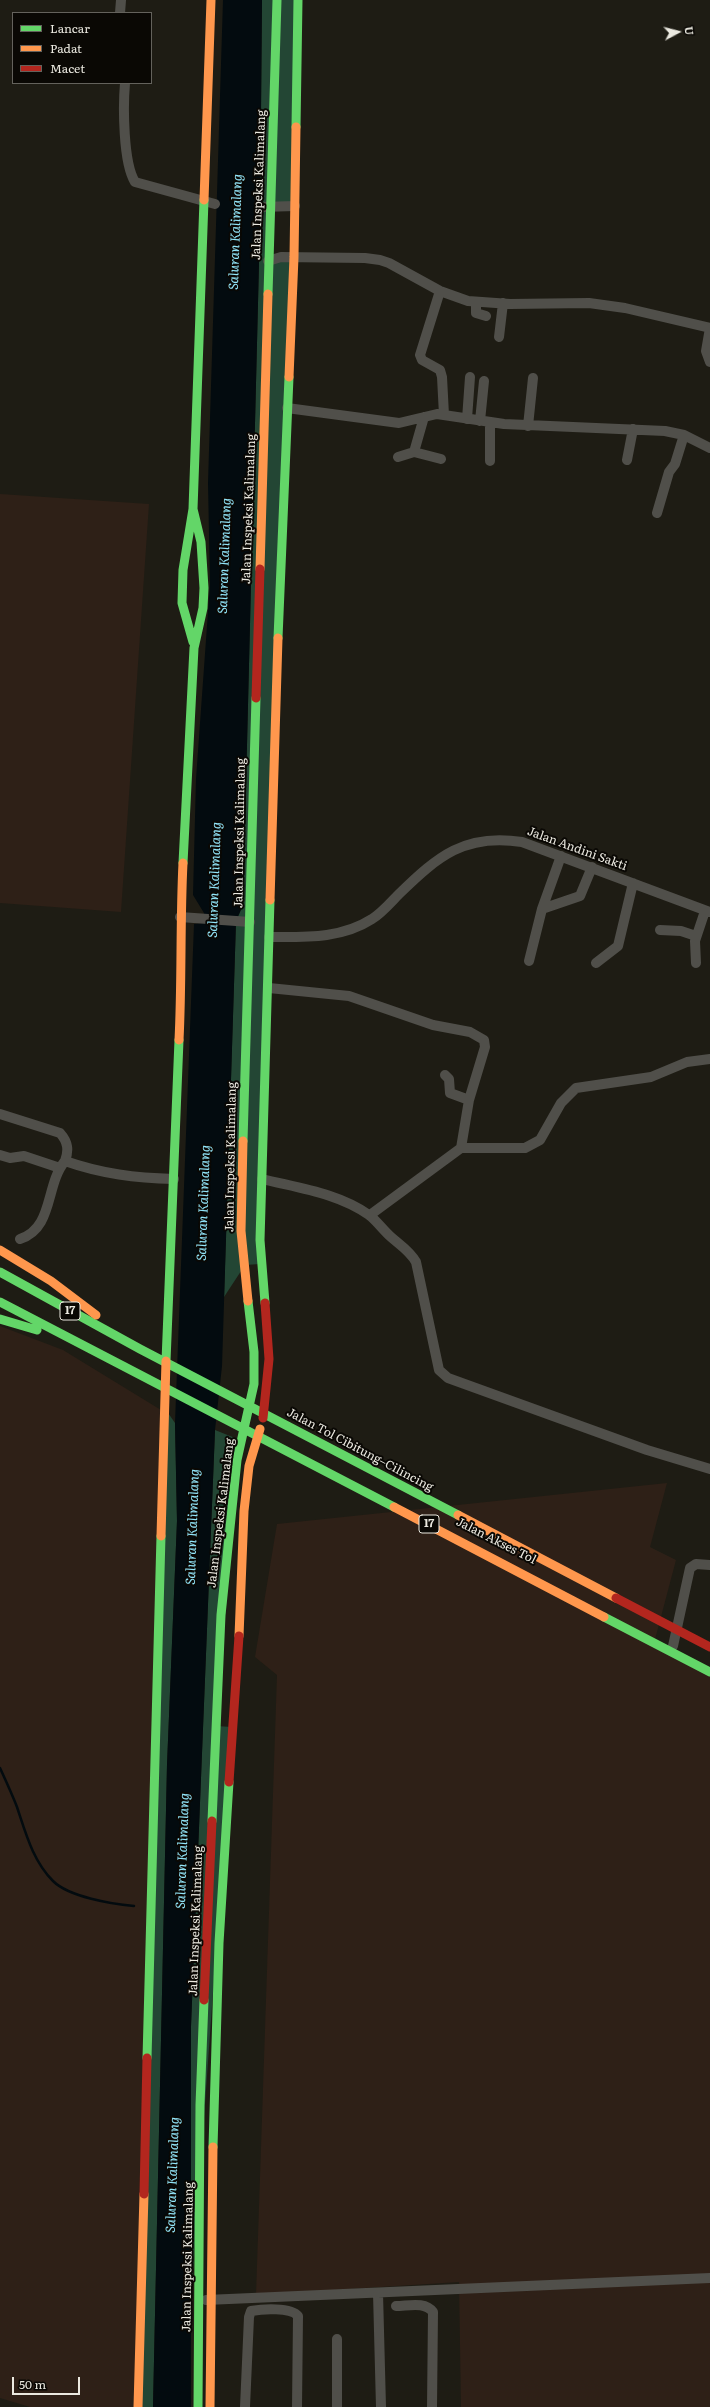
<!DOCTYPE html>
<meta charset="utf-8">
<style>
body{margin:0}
#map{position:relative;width:710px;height:2407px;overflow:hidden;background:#1e1c14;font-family:Literata,serif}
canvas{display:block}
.legend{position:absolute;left:12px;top:12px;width:140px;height:72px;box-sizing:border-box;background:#0a0804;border:1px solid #64625c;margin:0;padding:5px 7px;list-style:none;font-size:12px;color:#ebe9e0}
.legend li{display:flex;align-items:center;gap:8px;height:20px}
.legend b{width:20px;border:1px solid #64625c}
.north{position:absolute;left:658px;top:12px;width:40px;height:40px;-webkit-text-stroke:3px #0a0804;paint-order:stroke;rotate:83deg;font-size:11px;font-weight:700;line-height:16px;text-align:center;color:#ebe9e0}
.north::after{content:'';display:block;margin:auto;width:14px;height:18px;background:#ebe9e0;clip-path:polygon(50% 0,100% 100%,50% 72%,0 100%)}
.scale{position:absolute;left:12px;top:2377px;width:68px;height:18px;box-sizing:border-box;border:2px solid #ebe9e0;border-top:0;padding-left:5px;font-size:12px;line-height:14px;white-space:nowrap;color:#ebe9e0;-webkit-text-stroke:3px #0a0804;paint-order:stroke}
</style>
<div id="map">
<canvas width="710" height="2407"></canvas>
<ul class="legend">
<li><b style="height:5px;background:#63d668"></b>Lancar</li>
<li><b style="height:5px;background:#ff974d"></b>Padat</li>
<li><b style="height:5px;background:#b3261e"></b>Macet</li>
</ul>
<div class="north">U</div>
<div class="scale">50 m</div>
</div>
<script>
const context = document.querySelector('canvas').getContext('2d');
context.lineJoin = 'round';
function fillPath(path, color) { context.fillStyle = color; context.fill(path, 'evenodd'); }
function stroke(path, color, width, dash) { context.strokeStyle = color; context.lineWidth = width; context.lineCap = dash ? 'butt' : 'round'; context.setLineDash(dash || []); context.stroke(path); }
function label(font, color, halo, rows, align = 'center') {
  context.font = font + ' Literata,serif'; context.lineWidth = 4; context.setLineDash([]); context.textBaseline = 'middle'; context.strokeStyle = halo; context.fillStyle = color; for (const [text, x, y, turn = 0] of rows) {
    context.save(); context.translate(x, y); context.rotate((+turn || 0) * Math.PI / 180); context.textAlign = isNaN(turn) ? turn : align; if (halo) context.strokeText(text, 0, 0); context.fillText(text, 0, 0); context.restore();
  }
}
const industrial = new Path2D(`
 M0 494 149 504 121 912 0 903Z
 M0 1326 63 1350 161 1410 136 2407H30L0 2398Z
 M667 1483 650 1547 676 1560 653 1647 710 1675V2407H461L459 2282 256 2295 277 1675 255 1657 277 1524Z`);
const green = new Path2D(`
 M262 0H298L295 206 271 208 268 260 294 257 260 1264 245 1265 224 1297 236 921 243 905 260 222Z
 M164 1407 175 1423 177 1521 167 1765 153 2407H138Z
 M215 1430 240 1440 216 1726 232 1727 191 2299V2026Z`);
const water = new Path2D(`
 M223 0H262L260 222 243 905 236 921 222 1366 215 1430 191 2026V2407H153L167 1765 177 1521 175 1423 194 924 203 923 204 913 193 895 196 779 210 584 208 483Z`);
const stream = new Path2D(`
 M0 1768C6 1781 12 1794 17 1807 26 1834 33 1861 53 1881 69 1897 112 1904 134 1906`);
const street = new Path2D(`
 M120 13 121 0
 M125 83C123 106 123 163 135 182L215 204
 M261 207 295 206
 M268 261 281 257 365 258 380 260 389 263 440 291 468 301 510 304 589 303 625 308 710 328
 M440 291 420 355 422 360 440 370 442 377 444 415
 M476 302V313L486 316
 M710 328 706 351 710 362
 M499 337 503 303
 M287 408 399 423 437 414 504 424 665 431 684 435 710 448
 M467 419 470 377
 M480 421 484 381
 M528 426 533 378
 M414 452 441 459
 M398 457 414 452 424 417
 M627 460 633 429
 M490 461V423
 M657 513 669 472 675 464 684 435
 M542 909 580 896 592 867
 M180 917 250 922
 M660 930 681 931 696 936
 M269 937C305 937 341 939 372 919 382 913 391 902 399 894 438 856 465 833 522 842L710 912
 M529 961 542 909 561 856
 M596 963 618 946 633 883
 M696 963 695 941 705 911
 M269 988 349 996 433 1025 470 1032 484 1040 485 1047 469 1100 461 1148
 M445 1075 449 1079 450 1093 469 1100
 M0 1114 60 1133C68 1142 69 1150 65 1161
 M0 1155 10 1158 24 1156 60 1168
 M262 1179C298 1188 338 1193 369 1215 377 1221 383 1230 391 1237 400 1245 410 1251 416 1262L439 1370 448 1378 647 1450 710 1469
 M370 1215 461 1148H525L540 1140 561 1103 576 1088 651 1077 687 1062 710 1059
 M20 1239C54 1228 45 1185 65 1161 102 1174 136 1178 174 1179
 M673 1646 690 1568 696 1564 710 1565
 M378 2293 381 2407
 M206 2300 710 2278
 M396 2306C408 2306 425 2301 433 2312L432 2407
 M245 2407 249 2317 251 2311C262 2309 291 2307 298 2316L297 2407
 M337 2407V2339`);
const fast = new Path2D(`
 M296 127 298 0
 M268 294 277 0
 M278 638 289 377
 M193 642 182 603 183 570 193 509 204 200
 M183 863 194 648 203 608 204 588 201 542 193 509
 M243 1141 256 698
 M0 1272 140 1349 458 1515
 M0 1302 394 1507
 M265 1303 260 1240 270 900
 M0 1319 37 1330
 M166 1361 179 1040
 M604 1617 710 1672
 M212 1821 221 1615 237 1460 254 1384V1352L248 1301
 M147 2058 161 1536
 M213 2147 219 1943 229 1782
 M198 2407 200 2105 204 2000`);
const slow = new Path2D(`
 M204 200 211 0
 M289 377 294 257 296 127
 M260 569 268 294
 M270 900 278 638
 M179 1040C182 981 180 922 183 863
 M243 1141 241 1231 248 1301
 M0 1250 51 1281 96 1315
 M394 1507 604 1617
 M458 1515 616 1598
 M161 1536 166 1361
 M239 1636 244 1511 249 1466 260 1429
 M138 2407 144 2194
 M210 2407 213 2147`);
const jam = new Path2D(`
 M256 698 260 569
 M263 1418 269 1359 265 1303
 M616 1598 710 1647
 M229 1782 239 1636
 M204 2000 212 1821
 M144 2194 147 2058`);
const shields = [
 [70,1311,20],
 [429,1524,20]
];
const shieldNames = [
 ["17",70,1311],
 ["17",429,1524]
];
const streetNames = [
 ["Jalan Inspeksi Kalimalang",259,185,-88],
 ["Jalan Inspeksi Kalimalang",249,509,-88],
 ["Jalan Inspeksi Kalimalang",240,833,-89],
 ["Jalan Andini Sakti",577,849,20],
 ["Jalan Inspeksi Kalimalang",231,1157,-89],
 ["Jalan Tol Cibitung–Cilincing",360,1450,28],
 ["Jalan Inspeksi Kalimalang",221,1513,-83],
 ["Jalan Akses Tol",496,1541,27],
 ["Jalan Inspeksi Kalimalang",196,1921,-88],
 ["Jalan Inspeksi Kalimalang",188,2257,-89]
];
const waterNames = [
 ["Saluran Kalimalang",236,232,-88],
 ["Saluran Kalimalang",225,556,-88],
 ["Saluran Kalimalang",215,880,-88],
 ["Saluran Kalimalang",204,1203,-88],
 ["Saluran Kalimalang",193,1527,-88],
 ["Saluran Kalimalang",183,1851,-88],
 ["Saluran Kalimalang",173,2175,-88]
];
fillPath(industrial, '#2e2017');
fillPath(green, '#234634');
fillPath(water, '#030b0f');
stroke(stream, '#030b0f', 2.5);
stroke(street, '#504f4a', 10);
stroke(fast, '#63d668', 9);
stroke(slow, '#ff974d', 9);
stroke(jam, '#b3261e', 9);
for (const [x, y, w] of shields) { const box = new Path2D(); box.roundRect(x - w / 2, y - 9, w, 18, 3); context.fillStyle = '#0a0804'; context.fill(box); stroke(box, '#ebe9e0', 1); }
label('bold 11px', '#ebe9e0', null, shieldNames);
label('12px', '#ebe9e0', '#0a0804', streetNames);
label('italic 13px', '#92e5f9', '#0a0804', waterNames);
</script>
